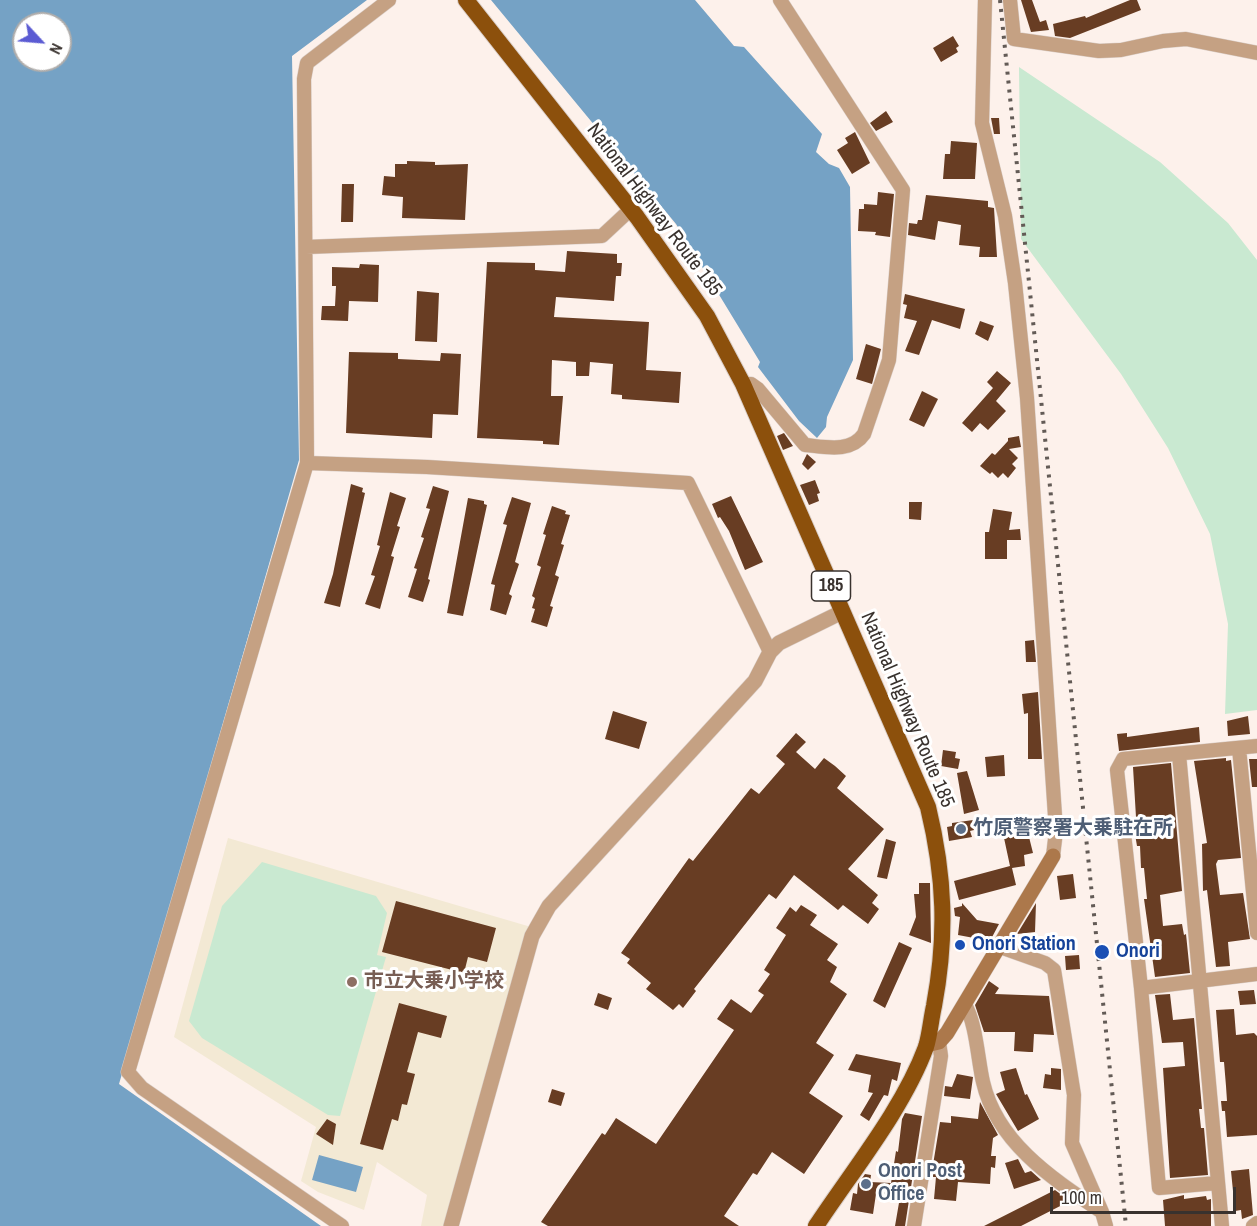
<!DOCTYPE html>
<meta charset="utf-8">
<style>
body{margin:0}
#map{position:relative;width:1257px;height:1226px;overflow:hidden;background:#fdf1eb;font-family:"Archivo Narrow",sans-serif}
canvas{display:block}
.north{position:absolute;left:12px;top:12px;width:60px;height:60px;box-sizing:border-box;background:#fff;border:2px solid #b0adab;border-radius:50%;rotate:116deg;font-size:16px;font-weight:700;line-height:24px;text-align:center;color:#39322e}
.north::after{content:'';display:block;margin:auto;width:21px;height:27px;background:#5b5bd3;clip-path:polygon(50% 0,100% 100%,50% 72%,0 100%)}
.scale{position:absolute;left:1050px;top:1187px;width:186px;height:27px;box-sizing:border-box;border:3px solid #39322e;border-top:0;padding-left:8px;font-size:18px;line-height:21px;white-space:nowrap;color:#39322e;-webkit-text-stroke:4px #fff;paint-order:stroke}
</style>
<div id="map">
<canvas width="1257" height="1226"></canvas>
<div class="north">N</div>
<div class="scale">100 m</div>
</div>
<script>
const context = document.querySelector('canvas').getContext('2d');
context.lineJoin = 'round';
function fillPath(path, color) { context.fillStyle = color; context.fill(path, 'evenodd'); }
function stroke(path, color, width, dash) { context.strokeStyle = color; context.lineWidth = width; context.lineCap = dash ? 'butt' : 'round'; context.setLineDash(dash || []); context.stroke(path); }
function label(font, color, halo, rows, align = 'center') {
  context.font = font + ' "Archivo Narrow","Noto Sans JP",sans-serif'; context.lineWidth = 6; context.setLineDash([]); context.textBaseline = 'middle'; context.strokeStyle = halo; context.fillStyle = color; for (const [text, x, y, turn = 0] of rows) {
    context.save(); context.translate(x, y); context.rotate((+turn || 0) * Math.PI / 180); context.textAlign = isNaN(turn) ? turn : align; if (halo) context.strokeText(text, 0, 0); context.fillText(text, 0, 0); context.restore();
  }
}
const education = new Path2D(`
 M228 838 531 927 445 1226H421L427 1195 377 1162 364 1210 318 1192 301 1181 316 1127 174 1037Z`);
const green = new Path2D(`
 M1019 67 1160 162 1228 223 1257 260V710L1225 714 1228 624 1210 534 1168 448 1121 374 1021 239Z
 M262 862 376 896 387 913 377 955 386 957 340 1116 328 1115 202 1038 189 1021 222 906Z`);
const water = new Path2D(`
 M0 0H367L292 56 299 460 119 1084 321 1226H0ZM24 24H60V60H24Z
 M491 0H695L734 46 744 47 822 134 816 152 829 164 839 168 850 187 853 360 827 417 826 427 817 438 799 421 758 367 760 362 676 224Z
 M319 1155 363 1167 356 1192 312 1180Z`);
const building = new Path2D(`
 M1021 0H1032L1040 22 1046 20 1049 30 1031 32Z
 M1130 0H1137L1141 10 1070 38 1055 36 1053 24 1085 16 1086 18Z
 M953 36 959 46 956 48 958 52 941 62 933 48Z
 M886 111 893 122 876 131 870 123Z
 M991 118H999L1000 134H994Z
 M855 132 870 163 852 174 837 150 848 143 845 138Z
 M951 141 977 143 975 179H943L945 154H950Z
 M407 161 435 162V165L468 164 465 220 402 218 403 197 382 195 384 176 395 177V164H407Z
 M342 184H354L353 222H341Z
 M878 192 894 194 890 237 875 235 876 232 858 231 859 209H864V204L877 205Z
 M926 195 988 201V207L994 208 997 257H979L980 247 959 245 961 225 938 221 935 240 908 235 909 223 917 224 918 220H922Z
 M567 251 617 254V263H622L621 276H616L614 301 556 297 554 317 649 322 646 370 681 372 679 403 622 399V395L611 394 613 364 590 362 589 376H576V362L552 360 551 396H563L559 445 543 444V441L477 438 487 262 535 263V270L565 272Z
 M360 264 379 265 378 302 349 301 348 321 321 320 322 306H335L336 286H332V267L359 268Z
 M417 291 439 293 437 342 415 341Z
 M905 294 965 309 960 329 932 320 919 355 905 351 917 321 904 318 907 305 903 304Z
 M980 321 994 326 988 341 975 334Z
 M866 344 881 349 872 384 856 379Z
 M349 352 398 353V359L440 361 441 353 461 354 458 415 433 414 432 438 346 433Z
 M997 371 1011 383 996 401 1006 411 988 430 980 423 972 432 962 423 993 388 987 382Z
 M922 391 938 399 924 427 909 420Z
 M784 433 793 446 783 450 777 436Z
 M1019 436 1021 447 1009 449 1018 458 1012 464 1016 468 1008 478 1003 473 998 478 992 472 990 474 980 466 992 453 995 455 1008 441V438Z
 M807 454 816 462 808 470 802 464Z
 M815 480 820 493 817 494 819 501 809 505 800 485Z
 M351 484 363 488 362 492 365 493 340 607 324 603 333 574Z
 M433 486 449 491 428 579 430 580 423 602 408 597 417 569 414 568 424 538 421 537 430 509 426 508Z
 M390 492 406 498 397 526 400 527 391 556 394 557 380 609 365 604 375 576 371 575 380 546 377 545Z
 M731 496 763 562 745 570 729 531 720 517 718 518 712 504Z
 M512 497 531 503 515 562 519 564 509 594 512 596 506 615 490 610 495 585 491 584 507 525 503 524Z
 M468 498 484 501V504L487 505 463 616 447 613Z
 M909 502H922L921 520 909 519Z
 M552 506 566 511 565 514 570 515 561 544 564 545 555 575 559 577 550 606 553 607 547 627 531 622 535 609 532 608 535 598 532 596 541 567 537 565 546 535 543 534Z
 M993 509 1012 512 1009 530 1020 529 1021 540H1007V559H985V532H989Z
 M1034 640 1036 662H1026L1025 641Z
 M1038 692 1042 759H1028V713L1024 714 1022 694Z
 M613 711 647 722 639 749 605 739Z
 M1248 716 1250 734 1228 736 1227 721Z
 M1199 727 1200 742 1119 751 1117 734 1127 733V737Z
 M796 733 806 742 796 752 815 769 824 758 835 766 846 776 837 788 884 829 848 869 878 895 872 903 879 909 868 924 843 905 838 910 794 875 776 899 769 894 694 989 696 991 683 1008 679 1004 673 1010 646 989 651 983 627 963 630 959 621 953 689 858 693 861 751 788 759 794 785 764 776 756Z
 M943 750 956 752 955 758 960 759 958 769 941 766Z
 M1004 755 1005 776 987 777 985 757Z
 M1226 758V761L1231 760 1241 858 1218 860 1216 864 1220 895 1243 893 1250 939 1228 942 1230 966 1216 967 1207 890 1203 891 1202 844 1207 843 1194 761Z
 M1249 759H1257V787H1252Z
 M1171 763 1182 891 1160 895 1163 926 1182 924 1184 935 1186 934 1190 973 1155 977 1144 899H1147L1144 868H1141L1140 846H1137L1135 834H1137L1133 767Z
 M967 771 979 810 964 814 957 773Z
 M973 820 974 830 970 831 972 837 949 841 947 827 952 826V823Z
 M1028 833 1033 853 1024 855 1025 866 1012 868 1016 885 959 900 954 881 1010 866 1004 838Z
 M886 839 896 842 887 879 877 877Z
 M1073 874 1076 898 1060 900 1057 876Z
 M919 883H930L931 943 909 935 916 917 914 894H919Z
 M396 901 496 928 487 962 468 957 464 973 382 952Z
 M962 903 977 920 999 924 990 941 958 935 960 917 955 916 954 908 962 906Z
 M1036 903 1035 932 1017 934Z
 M801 905 817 915 810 925 838 944 827 960 837 967 830 982 847 994 816 1043 834 1055 809 1093 843 1116 804 1174 772 1152 757 1175 753 1173 724 1216 739 1226H548L541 1222 602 1133 605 1135 616 1118 656 1144 734 1030 717 1019 731 999 751 1013 764 995 758 991 770 974 764 970 786 935 776 928 790 907 796 912Z
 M899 942 912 948 885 1008 873 1001Z
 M1079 955 1080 969 1066 970 1065 956Z
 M989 981 999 988 995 994 1049 996 1054 1035 1034 1034 1033 1052H1029L1014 1051 1015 1032H984L975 1005Z
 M1254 990 1256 1004 1240 1005 1238 991Z
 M598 993 612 998 608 1010 594 1005Z
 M1170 994 1173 1020 1194 1018 1202 1109H1199L1201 1128H1204L1208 1175 1170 1178 1163 1068 1185 1066 1183 1042 1162 1043 1155 995Z
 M399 1003 447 1016 441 1038 418 1032 407 1072 415 1074 407 1105 402 1104 398 1121 392 1119 383 1150 360 1144Z
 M1234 1009 1236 1035 1254 1033 1257 1036V1135L1227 1137 1225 1111H1222L1221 1101H1227L1226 1086 1224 1062H1220L1216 1010Z
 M856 1054 901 1063 897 1081 892 1079 888 1096 884 1095 869 1121 860 1115 873 1093 868 1092 871 1075 848 1070Z
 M1016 1068 1025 1095 1027 1094 1039 1119 1018 1131 996 1094 1005 1090 1000 1072Z
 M1051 1068 1061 1069V1090L1043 1088 1045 1074 1051 1075Z
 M957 1074 973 1077 970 1099 944 1096 945 1086 952 1087Z
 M552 1089 565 1093 561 1106 548 1102Z
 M980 1102 998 1135 993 1138 991 1156H996L995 1168 991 1167 990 1184 958 1182 956 1201 934 1199 936 1177H931L940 1122 951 1123V1116L978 1119Z
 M905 1113 922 1116 905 1226H895L900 1197 876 1194 873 1214 850 1210 853 1193 857 1194 858 1184 865 1174 871 1175 870 1182 891 1183 896 1151 898 1152 902 1119Z
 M327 1119 336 1124 333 1145 316 1134Z
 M1018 1159 1025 1173 1031 1171 1041 1180 1014 1189 1005 1163Z
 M1249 1169 1253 1215 1242 1219 1241 1210 1235 1211 1231 1171Z
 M1055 1190 1070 1201 1021 1226H984Z
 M1184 1195V1199L1206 1196 1207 1200 1211 1199V1226H1165L1163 1200Z`);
const minor = new Path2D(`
 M985 0 982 123 1005 216 1015 283 1027 398 1056 831 1053 856
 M1010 0 1014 39 1099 51 1121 50 1163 41 1186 39 1257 53
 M306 247 602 236 631 209
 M743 384H751L758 389 805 445C826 447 851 453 864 434L889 360 903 190 780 0
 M307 463 427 467 688 483 770 652
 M1239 748 1257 933
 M1179 754 1222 1226
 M1000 947 1045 963 1054 970 1074 1095 1072 1143 1102 1212 1106 1226
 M1141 988 1257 974
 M965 1005C976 1022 978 1061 983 1082 997 1143 1053 1179 1102 1212
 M1217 1183 1159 1188 1141 988 1117 770 1123 759 1257 746
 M342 1226 142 1088 128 1072 307 463 304 79 307 63 389 0
 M914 1226 941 1056 939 1042
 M1253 1226 1257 1223`);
const tertiary = new Path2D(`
 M451 1226 532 936 549 906 755 681 770 652 779 643 842 612`);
const secondary = new Path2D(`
 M926 1045 939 1042 947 1033 1053 856`);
const trunk = new Path2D(`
 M466 0 637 217 707 316 743 384 928 807C945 877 947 936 934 1006 931 1019 930 1034 926 1047 903 1109 853 1170 816 1226`);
const rail = new Path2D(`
 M1000 0 1126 1226`);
const markers = [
 [961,829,6,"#5c6f8a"],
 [960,945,6,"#1a4fb4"],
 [1102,952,8,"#1a4fb4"],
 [352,982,6,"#8d6e63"],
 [866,1184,6,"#5c6f8a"]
];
const shields = [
 [831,586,39]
];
const shieldNames = [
 ["185",831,586]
];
const streetNames = [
 ["National Highway Route 185",654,210,53],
 ["National Highway Route 185",907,710,67]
];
const serviceNames = [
 ["竹原警察署大乗駐在所",973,829],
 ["Onori Post",878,1172],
 ["Office",878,1195]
];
const transitNames = [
 ["Onori Station",972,945],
 ["Onori",1116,952]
];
const educationNames = [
 ["市立大乗小学校",364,982]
];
fillPath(education, '#f3e9d4');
fillPath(green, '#c9e9d1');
fillPath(water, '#75a2c5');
fillPath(building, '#683d23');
stroke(minor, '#dacfc9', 15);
stroke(tertiary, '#dacfc9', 16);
stroke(secondary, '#dacfc9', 16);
stroke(trunk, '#dacfc9', 18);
stroke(minor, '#c5a183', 14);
stroke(tertiary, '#c5a183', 15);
stroke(secondary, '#ac784b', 15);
stroke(trunk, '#8c500c', 16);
stroke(rail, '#635b56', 4, [3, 6]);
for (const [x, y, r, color] of markers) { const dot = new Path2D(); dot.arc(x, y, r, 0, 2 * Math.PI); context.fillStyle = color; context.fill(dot); stroke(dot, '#fff', 2); }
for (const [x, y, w] of shields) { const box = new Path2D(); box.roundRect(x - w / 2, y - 15, w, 30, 4.5); context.fillStyle = '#fff'; context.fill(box); stroke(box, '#39322e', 1.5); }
label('bold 18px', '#39322e', null, shieldNames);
label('20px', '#39322e', '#fff', streetNames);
label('bold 20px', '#4e5e75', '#fff', serviceNames, 'left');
label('bold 20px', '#164399', '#fff', transitNames, 'left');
label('bold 20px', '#785e54', '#fff', educationNames, 'left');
</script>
